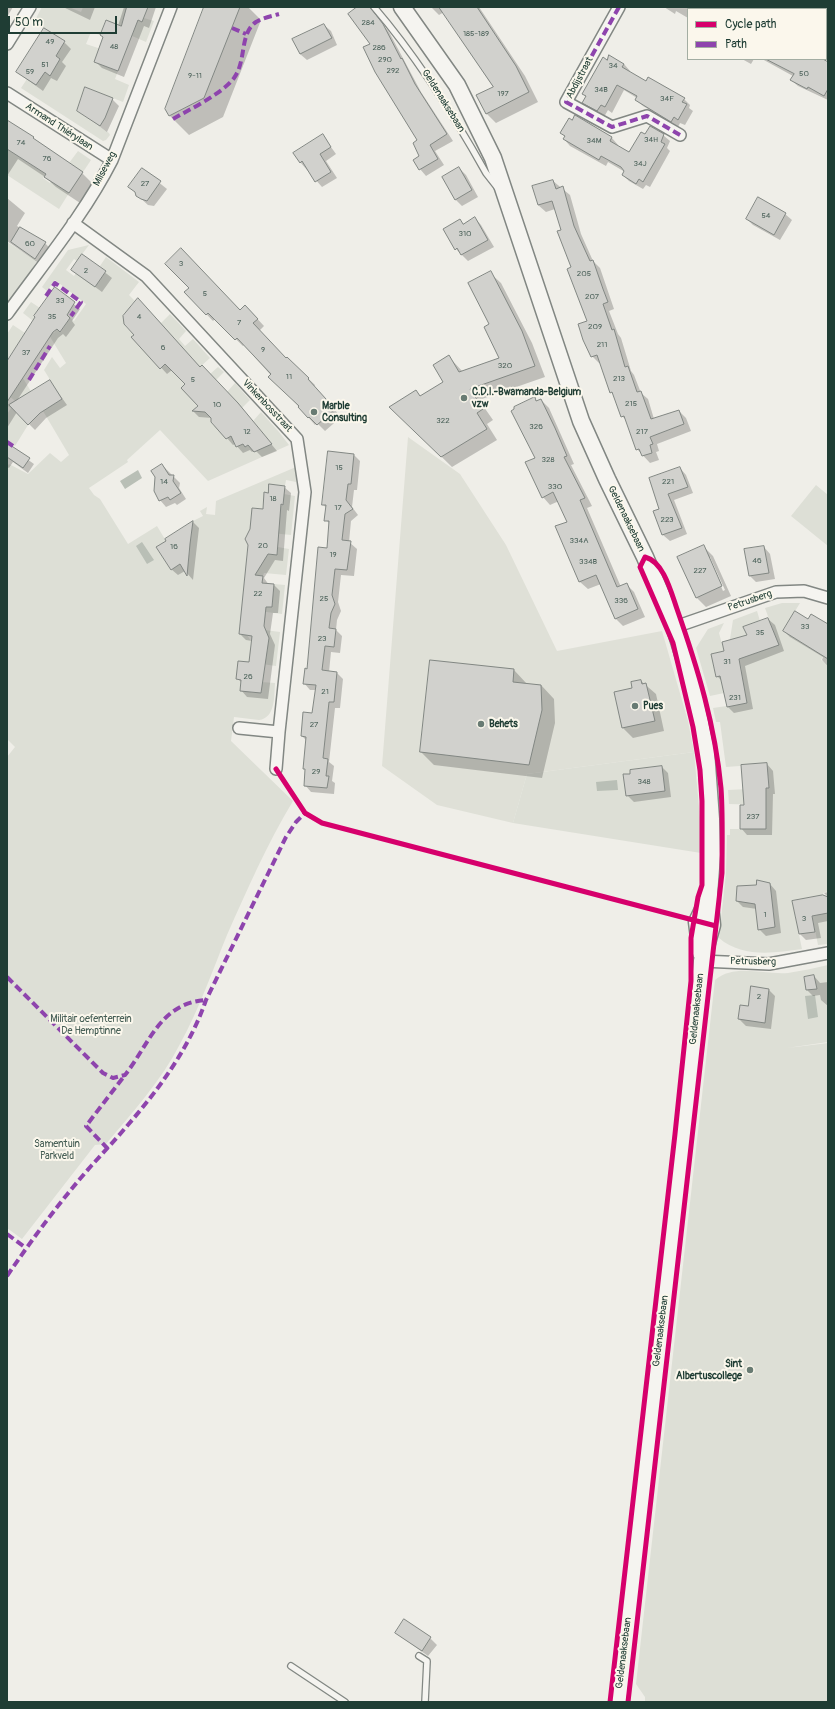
<!DOCTYPE html>
<meta charset="utf-8">
<style>
body{margin:0}
#map{position:relative;width:835px;height:1709px;overflow:hidden;background:#efeee8;font-family:Pangolin,sans-serif}
canvas{display:block}
.frame{position:absolute;inset:0;border:8px solid #1f3d34;pointer-events:none}
.legend{position:absolute;left:687px;top:8px;width:140px;height:52px;box-sizing:border-box;background:#fbf7ec;border:1px solid #a3ada2;margin:0;padding:5px 7px;list-style:none;font-size:12px;color:#1f3d34}
.legend li{display:flex;align-items:center;gap:8px;height:20px}
.legend b{width:20px;border:1px solid #a3ada2}
.scale{position:absolute;left:8px;top:16px;width:109px;height:18px;box-sizing:border-box;border:2px solid #1f3d34;border-top:0;padding-left:5px;font-size:12px;line-height:14px;white-space:nowrap;color:#1f3d34;-webkit-text-stroke:3px #fbf7ec;paint-order:stroke}
</style>
<div id="map">
<canvas width="835" height="1709"></canvas>
<div class="frame"></div>
<ul class="legend">
<li><b style="height:5px;background:#d6006c"></b>Cycle path</li>
<li><b style="height:5px;background:#8e44ad"></b>Path</li>
</ul>
<div class="scale">50 m</div>
</div>
<script>
const context = document.querySelector('canvas').getContext('2d');
context.lineJoin = 'round';
function fillPath(path, color) { context.fillStyle = color; context.fill(path, 'evenodd'); }
function stroke(path, color, width, dash) { context.strokeStyle = color; context.lineWidth = width; context.lineCap = dash ? 'butt' : 'round'; context.setLineDash(dash || []); context.stroke(path); }
function label(font, color, halo, rows, align = 'center') {
  context.font = font + ' Pangolin,sans-serif'; context.lineWidth = 4; context.setLineDash([]); context.textBaseline = 'middle'; context.strokeStyle = halo; context.fillStyle = color; for (const [text, x, y, turn = 0] of rows) {
    context.save(); context.translate(x, y); context.rotate((+turn || 0) * Math.PI / 180); context.textAlign = isNaN(turn) ? turn : align; if (halo) context.strokeText(text, 0, 0); context.fillText(text, 0, 0); context.restore();
  }
}
const built = new Path2D(`
 M408 437 460 474 506 545 557 651 662 631 688 721 694 752 527 774 513 823 437 805 382 766Z`);
const green = new Path2D(`
 M42 7H69L81 12 83 7H127L125 15 142 22 144 18 154 21 146 42 132 36 134 31 105 21 100 35 91 32 86 44 101 49 95 62 118 71 115 79 129 85 123 102 85 87 81 100 83 101 77 111 109 133 110 135 106 140 103 141 21 88 27 79 45 72 50 75 60 59 56 56 65 42 34 22Z
 M782 7H828V33L826 32V9H786Z
 M7 149 46 174 43 178 50 183 54 176 59 179 55 184 69 193 59 209 7 175Z
 M78 151 91 160 83 172 69 163Z
 M7 242 37 261 7 307Z
 M89 245 77 261 74 259 66 270 74 276 76 273 95 287 106 271 100 266 106 257 139 282 129 295 135 301 130 306 132 308 123 316 126 327 135 336 155 317 161 323 170 314 186 331 179 339 185 346 193 339 210 358 200 367 175 373 185 384 210 374 218 367 224 372 216 380 220 385 196 407 201 412H207L211 416V422L214 426 227 392 235 383 250 400 242 408 232 437 236 447 243 444 245 447 248 445 272 444 253 421 261 412 279 432 289 445 208 481 160 430 127 460 128 462 89 488 94 495 100 499 128 544 157 526 166 541 156 548 171 570 180 564 182 567 188 563 190 546 188 541 191 539 192 528 189 523 203 516 200 511 207 507 206 514 215 515 216 501 296 467V482L286 480 285 486 269 484 268 493H264L263 509 252 508V517L283 505 284 494 295 496 291 535 251 531 246 536 248 545 246 561H262L267 554 277 555 278 547 289 549 286 575 264 573 263 576 245 574 243 604 272 607 274 584 285 585 282 614 266 612 265 620 241 618 239 634 247 635 251 641 250 649 267 651 265 630 280 632 276 666 239 661 237 679 241 680 240 691 261 693 262 682 275 683C274 695 276 718 259 720L234 717 231 741 293 801C267 844 247 890 227 935 212 972 199 1009 180 1044 161 1081 132 1113 106 1144L95 1145 22 1239 7 1228V757L15 747 7 739V466L9 464 28 474 50 453 61 462 69 455 43 411 62 399 44 370 52 357 60 368 66 363 47 332 23 313 31 302 40 308 34 316 35 319 54 333 57 329 61 332 70 318 74 321 86 304 55 280 47 291 42 287 68 250Z
 M13 325 25 333 7 360V334Z
 M23 378 42 410 21 405 10 397Z
 M7 403 28 425 15 446 7 440V414L11 408 7 406Z
 M816 485 828 495V546L791 516Z
 M782 603H800L783 631 812 649 828 622V647L821 660 828 665V891L823 893 828 913V944L818 945 810 905 803 899 792 901 802 949C774 953 742 958 719 938L726 873 727 835H730V829H766V805L729 804 728 790 769 788 767 764 726 767 720 722H716L713 708 747 703 743 685 723 689 724 693 710 696 696 648 708 629 724 623 719 633 724 651 711 654 716 676 742 670 734 639H730L733 620 757 611 760 621 744 627 751 646H753L756 653 778 644 765 608Z
 M694 752 700 818 701 853 513 823 527 774Z
 M828 965V1042L787 1048 828 1043V1702H645V1697L636 1684 715 980C735 963 764 975 788 973 801 971 815 968 828 965Z`);
const water = new Path2D(`
 M138 470 142 478 125 489 120 481Z
 M142 542 154 560 147 564 136 546Z
 M617 780 618 790 597 791 596 782Z
 M815 995 818 1017 808 1019 805 996Z`);
const shadow = new Path2D(`
 M7 7H13L7 17Z
 M63 7H95L90 20Z
 M124 7H156L149 28 144 26 124 77 102 68 96 62 104 38 101 35 118 26Z
 M205 7H248L261 20 223 117 189 135 170 116Z
 M359 7H368L389 32 421 92 453 141 435 151 444 165 426 176 420 169 419 140 372 44Z
 M431 7H479L525 76 538 102 496 123 486 113 495 87 444 12 439 15Z
 M664 7H726L729 9H688V18L676 11 675 14Z
 M324 25 331 31 337 45 307 60 300 54Z
 M44 29 64 42 71 49 62 62 66 66 57 81 51 78 43 91 17 72Z
 M609 56 624 64 630 71 629 73 646 82 684 99 690 105 689 108 693 111 685 125 680 123 678 127 643 106 636 100 637 98 624 90 612 113 608 110 604 117 590 109 583 103 586 97 583 94Z
 M742 59H754L751 64Z
 M762 59H821L828 63V100L798 86 791 80 793 76Z
 M112 99 119 106 107 132 78 110Z
 M7 121 82 173 92 183 80 203 56 187 45 177 18 159 7 176Z
 M573 121 590 124 612 138 618 145 617 146 630 153 645 135H663L670 141 667 148 670 151 650 187 646 185 643 189 629 181 623 175 625 172 608 162 606 166 570 146 564 139 565 137 562 133Z
 M323 136 336 154 326 161 337 178 322 187 300 162Z
 M459 168 466 175 478 197 462 206 455 199Z
 M142 169 167 189 154 206 148 205 137 195Z
 M553 181 570 195 581 234 593 261 600 268 614 309 609 311 618 334 621 338 631 371 634 375 641 393 648 399 654 419 679 411 686 418 691 431 657 444 659 451 656 452 659 460 650 463 637 449 627 421 622 416 614 395 611 392 601 363H599L592 356 588 322 555 209 546 212 538 205Z
 M7 198 25 213 17 226 45 243 55 254 46 268 7 241Z
 M785 214 792 220 780 240 753 225 747 219Z
 M475 218 481 225 494 247 468 261 456 249 460 221 464 224Z
 M83 255 112 278 102 292 72 270Z
 M490 273 501 283 532 343 545 377 479 400 493 420 487 424 497 440 452 467 401 417 416 391 421 397 444 383 449 357 463 372 500 359 490 325Z
 M55 289 80 309 72 321 75 325 66 337 63 334 58 338 16 402 50 381 67 405 46 418 35 430 17 412 7 428V362Z
 M185 292 252 313 264 326 259 331 286 359 287 358 315 385 314 387 341 417 325 431 317 423 315 425 244 345 243 346 215 319 213 321Z
 M133 337 200 368 244 411 277 451 262 457 255 450 252 452 250 450 243 453 235 444 233 445 227 438 212 418 199 417 193 411 199 406 186 384 172 370 167 374Z
 M534 399 538 402 541 400 549 408 574 464 571 465 592 506 587 508 621 587 626 584 634 592 645 617 623 626 615 618 601 584 588 589 580 582 557 527 568 522 559 501 550 505 543 497 536 458Z
 M7 445 34 464 28 473 13 462 9 468 7 467Z
 M354 455 360 461 357 490H354L352 507 358 515 351 521 349 542 357 549 354 576 341 575 338 602 341 611 337 620 336 630 342 636 340 653 331 652 329 672 337 673 343 679 340 708H335L329 762 334 766 332 781 335 783 334 794 311 792 305 785 306 771 304 768 307 741 302 736 313 714 316 690H310L304 683 308 670 328 549 330 524 326 520 327 508 323 505Z
 M162 465 180 483 179 488 186 499 177 505 175 503 166 507 160 500Z
 M680 468 686 475 693 493 674 500 687 534 670 541 663 535 654 512 661 509Z
 M284 487 291 493 289 511 287 510 283 561 275 560 264 578 269 585H274L280 591 278 613H273L270 634 275 645 268 699 247 697 241 690 242 683 238 679 249 664 252 641 246 640 240 634 263 510 269 494Z
 M193 522 199 528 193 580 185 571 178 575 171 569 166 539Z
 M704 547 713 556 731 596 706 607 696 597ZM708 557H710L725 590 723 591Z
 M764 547 770 554 775 579 756 582 750 576 745 550Z
 M768 619 775 625 784 651 745 666 753 709 734 713 728 707 722 681 717 676 725 652 748 636Z
 M808 621 828 626V666L822 660 823 657 790 637 784 631Z
 M431 661 514 670 527 684 541 685 554 699 555 723 542 778 434 765 421 752Z
 M641 681 656 694 664 731 633 738 623 728 633 689Z
 M767 764 773 771 775 794H773L772 835H747L741 828 745 806Z
 M662 767 668 773 671 797 634 802 627 795 631 775Z
 M770 884 776 891 781 933 766 936 759 929 757 909 743 907 737 901Z
 M828 892V897L824 893Z
 M828 897V921L818 923 821 938 806 940 800 934 794 902Z
 M814 976 820 983 828 982V1006L821 1000 820 995 813 996 807 990 805 978Z
 M769 990 775 996 771 1029 746 1026 739 1019 749 1007Z
 M396 1633 430 1638 437 1645 428 1656Z`);
const building = new Path2D(`
 M127 7H148L142 22 138 20 118 71 94 62 103 37 100 35 106 20 121 26Z
 M204 7H240L204 98 169 116 165 109Z
 M357 7H370L383 24 401 59 402 58 415 84 447 134 430 145 438 159 419 170 413 160 419 156 413 143 417 140 375 72 363 47 370 44 348 14Z
 M439 7H477L516 66 529 92 486 114 476 95 493 87Z
 M324 24 332 38 300 54 292 39Z
 M44 28 65 41 56 56 60 59 50 76 45 72 36 85 16 72Z
 M609 55 624 64 622 67 646 81 648 77 685 98 682 102 687 104 678 120 674 117 671 122 635 100 637 96 617 85 605 107 601 105 597 111 582 103 586 96 582 94 603 57 607 60Z
 M766 59H823L828 62V89L824 96 808 87 807 89 790 80 794 74Z
 M85 87 113 98 105 118 100 126 77 111Z
 M575 115 612 137 610 141 629 152 641 132 645 134 650 126 664 134 661 142 665 144 643 182 639 179 636 184 622 175 624 171 621 167 601 156 599 160 563 139 565 136 560 133 569 118 572 120Z
 M7 120 34 137 33 138 83 172 69 193 44 177 46 174 7 149Z
 M323 134 331 147 320 154 331 172 315 182 302 161 300 163 293 153Z
 M459 167 472 190 455 200 442 177Z
 M142 168 161 181 147 201 141 199 136 196 135 192 128 187Z
 M553 180 556 189 563 186 574 226 590 261 593 260 603 289 608 302 603 304 612 330 614 329 625 367 628 366 637 392 641 391 651 419 679 410 684 424 650 437 653 444 650 445 652 453 642 456 639 449 636 450 624 416 621 417 612 392 610 393 597 355 591 357 583 340 578 324 587 321 567 269 571 267 557 231 561 230 552 201 538 205 532 186Z
 M758 197 786 213 774 235 746 219Z
 M475 217 488 240 461 255 457 248 455 250 443 229 460 219 463 224Z
 M20 227 46 242 35 259 11 242Z
 M181 248 240 310 245 305 258 319 253 323 286 358 287 357 309 378 308 379 335 409 317 425 309 417 308 418 298 407 299 406 268 377 271 374 237 338 235 340 208 313 206 315 184 292 189 288 165 264Z
 M82 254 106 271 95 287 71 270Z
 M491 271 522 331 535 366 470 389 483 409 477 413 487 429 441 457 389 407 416 390 420 396 443 382 433 365 449 355 459 372 499 358 484 327 489 324 468 283Z
 M55 287 75 302 67 315 70 318 60 332 57 329 53 332 7 402V361L35 317 34 316Z
 M138 298 200 367 202 365 238 403 272 444 254 452 248 445 245 447 243 444 236 447 231 436 226 439 211 422V418L205 412 192 411 198 406 181 388 185 384 165 364 160 369 131 337 134 335 124 324 123 316Z
 M50 380 62 399 40 413 28 425 9 405Z
 M535 397 536 401 541 399 555 428 567 456 564 457 585 498 580 500 617 587 627 583 638 609 615 619 596 575 579 582 555 526 567 522 553 492 542 498 525 462 535 458 511 411 514 409V407Z
 M7 443 30 458 23 468 7 457Z
 M328 451 354 454 351 484H348L346 500 353 509 345 514 342 540 351 541 347 570 335 569 332 595 335 604 331 613 329 628 336 629 334 647 325 646 322 670 337 672 334 702H329L323 758 328 759 326 776H329L327 788 304 786 305 769H303L306 737 301 736 303 712 312 713 316 685 303 684 305 668 307 669 318 547 327 548 329 521H324L326 505H322Z
 M162 464 169 475H174L173 481 181 493 170 500 168 497 159 501 154 491 155 477 151 471Z
 M680 467 688 487 668 494 682 528 662 535 653 511 659 509 649 478Z
 M269 484 285 486 283 505 281 504 277 555 268 554 255 575 263 576 262 583 274 584 272 607H266L264 626 269 638 261 693 240 691 241 680 236 679 238 661 249 662 252 636 239 634 248 545 245 539 250 529 252 508 263 509 264 492 268 493Z
 M193 521 190 544 187 576 180 564 171 570 156 547 166 541 165 539Z
 M704 545 722 586 696 598 677 557Z
 M764 546 769 573 749 576 744 549Z
 M795 611 808 619 811 614 828 624V659L783 631Z
 M768 618 779 645 739 659 747 703 727 707 720 676 716 677 711 654 724 651 722 642 747 635 743 627Z
 M430 660 514 669 513 682 541 685 542 710 529 765 420 752Z
 M641 680 642 684 646 683 655 721 622 728 614 692 632 688 631 682Z
 M767 763 769 788H766V829H740V805H744L741 765Z
 M662 766 665 791 626 796 623 774H630V770Z
 M757 880 770 883 775 927 758 930 755 904 736 901 737 886 756 885Z
 M823 895 828 897V913L812 916 815 932 799 934 792 901Z
 M814 975 817 989 806 990 804 977Z
 M751 986 769 989 765 1023 738 1019 740 1005 748 1006Z
 M404 1619 431 1637 422 1651 395 1633Z`);
const lane = new Path2D(`
 M374 7C418 58 453 114 486 173L497 187
 M419 1656 427 1661 425 1702
 M291 1666 345 1702`);
const street = new Path2D(`
 M619 7 566 102 612 127 647 116 680 135
 M782 7 786 9
 M826 32 828 33
 M7 44 30 7
 M7 93 112 160
 M73 223 146 276 297 439 305 492 279 732 239 728
 M7 314C43 264 84 215 112 160L171 7
 M675 627 776 592 804 591 828 598
 M276 769 279 732
 M702 961 769 964 828 953`);
const secondary = new Path2D(`
 M402 7 457 85 493 158 581 421 607 479 645 557 674 625 691 680 706 751 711 819 712 855 709 895 712 925 702 961 694 1046 618 1702
 M701 953 697 922 709 897`);
const quiet = new Path2D(`
 M619 7 566 102 612 127 647 116 680 135
 M232 28 246 34
 M173 119C190 109 222 94 234 78 247 60 239 34 256 22 262 18 272 16 279 14
 M46 296 55 283 81 302 71 316
 M29 380 50 346
 M7 442 13 446
 M7 977 103 1073 113 1078 125 1075C150 1043 160 1003 206 1000
 M108 1149 86 1126 125 1075
 M7 1234 26 1248
 M7 1276C33 1238 61 1200 92 1165 137 1116 184 1064 206 1000L286 837 296 822 305 813`);
const cycleway = new Path2D(`
 M276 769 305 813 322 823 716 926
 M610 1702 675 1134 691 981V938L698 897 702 885V801L700 770 693 727 673 643 640 567 645 557C664 562 671 592 677 609 698 669 715 725 721 788 723 816 722 845 722 873L628 1702`);
const markers = [
 [464,398,4,"#687b73"],
 [314,412,4,"#687b73"],
 [635,706,4,"#687b73"],
 [481,724,4,"#687b73"],
 [750,1370,4,"#687b73"]
];
const numberNames = [
 ["284",368,23],
 ["185-189",476,34],
 ["49",50,42],
 ["48",114,47],
 ["286",379,48],
 ["290",385,60],
 ["51",45,65],
 ["34",613,66],
 ["292",393,71],
 ["59",30,72],
 ["50",804,74],
 ["9-11",195,76],
 ["34B",601,90],
 ["197",503,94],
 ["34F",667,99],
 ["34H",651,140],
 ["34M",594,141],
 ["74",21,143],
 ["76",47,159],
 ["34J",640,164],
 ["27",145,184],
 ["54",766,216],
 ["310",465,234],
 ["60",30,244],
 ["3",181,264],
 ["2",86,271],
 ["205",584,274],
 ["5",205,294],
 ["207",592,297],
 ["33",60,301],
 ["35",52,317],
 ["4",139,317],
 ["7",239,323],
 ["209",595,327],
 ["211",602,345],
 ["6",163,348],
 ["9",263,350],
 ["37",26,353],
 ["320",505,366],
 ["11",289,377],
 ["213",619,379],
 ["5",193,380],
 ["215",631,404],
 ["10",217,405],
 ["322",443,421],
 ["326",536,427],
 ["12",247,432],
 ["217",642,432],
 ["328",548,460],
 ["15",339,468],
 ["14",164,482],
 ["221",668,482],
 ["330",555,487],
 ["18",273,499],
 ["17",338,508],
 ["223",667,520],
 ["334A",579,541],
 ["20",263,546],
 ["16",174,547],
 ["19",333,555],
 ["46",757,561],
 ["334B",588,562],
 ["227",700,571],
 ["22",258,594],
 ["25",324,599],
 ["336",621,601],
 ["33",805,627],
 ["35",760,633],
 ["23",322,639],
 ["31",727,662],
 ["26",248,677],
 ["21",325,692],
 ["231",735,698],
 ["27",314,725],
 ["29",316,772],
 ["348",644,782],
 ["237",753,817],
 ["1",765,915],
 ["3",804,919],
 ["2",759,997]
];
const streetNames = [
 ["Abdijstraat",580,78,-62],
 ["Geldenaaksebaan",443,101,58],
 ["Armand Thiérylaan",59,127,33],
 ["Milseweg",105,169,-62],
 ["Vinkenbosstraat",267,406,47],
 ["Geldenaaksebaan",626,519,64],
 ["Petrusberg",750,601,-19],
 ["Petrusberg",753,962,1],
 ["Geldenaaksebaan",697,1009,-84],
 ["Geldenaaksebaan",661,1331,-83],
 ["Geldenaaksebaan",624,1653,-83]
];
const poiNames = [
 ["C.D.I.-Bwamanda-Belgium",472,392],
 ["vzw",472,404],
 ["Marble",322,406],
 ["Consulting",322,418],
 ["Pues",643,706],
 ["Behets",489,724],
 ["Sint",742,1364,"right"],
 ["Albertuscollege",742,1376,"right"]
];
const parkNames = [
 ["Militair oefenterrein",91,1019],
 ["De Hemptinne",91,1031],
 ["Samentuin",57,1144],
 ["Parkveld",57,1156]
];
fillPath(built, '#dfe0d7');
fillPath(green, '#dddfd6');
fillPath(water, '#b9bfb6');
fillPath(shadow, '#0003');
fillPath(building, '#d1d1cd');
stroke(building, '#828783', 1);
stroke(lane, '#828783', 8);
stroke(street, '#828783', 14);
stroke(secondary, '#828783', 19);
stroke(lane, '#f5f4f0', 5.5);
stroke(street, '#f5f4f0', 11);
stroke(secondary, '#f5f4f0', 16);
stroke(quiet, '#8e44ad', 4, [8, 4]);
stroke(cycleway, '#d6006c', 5);
for (const [x, y, r, color] of markers) { const dot = new Path2D(); dot.arc(x, y, r, 0, 2 * Math.PI); context.fillStyle = color; context.fill(dot); stroke(dot, '#fbf7ec', 1.5); }
label('8px', '#4c625a', null, numberNames);
label('10px', '#1f3d34', '#fbf7ec', streetNames);
label('bold 10px', '#1f3d34', '#fbf7ec', poiNames, 'left');
label('10px', '#425b52', '#fbf7ec', parkNames);
</script>
